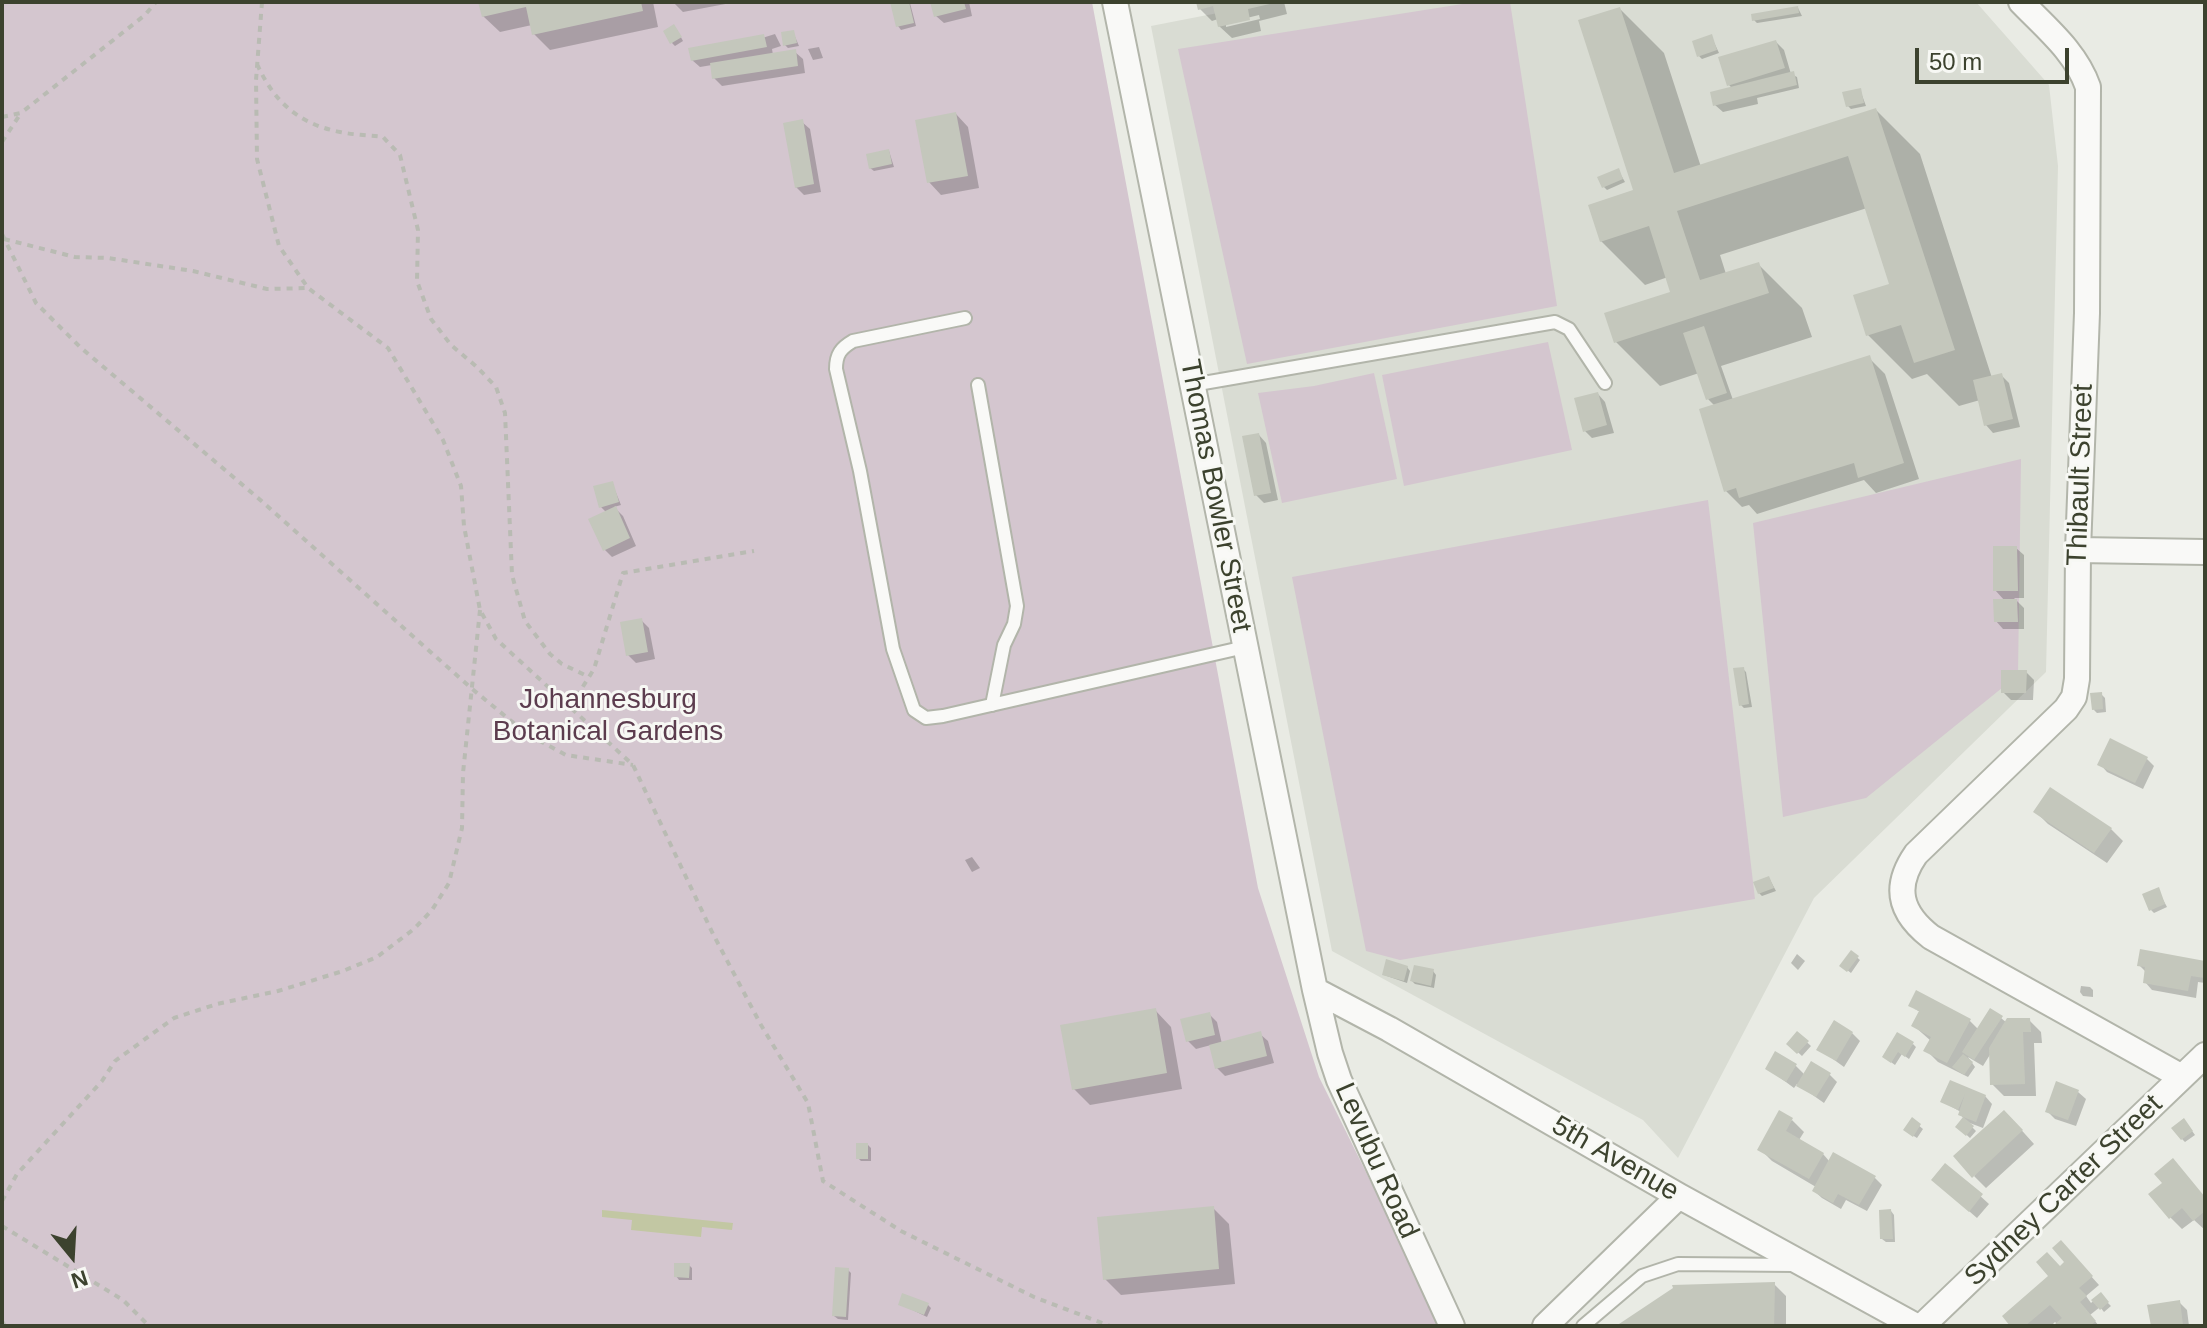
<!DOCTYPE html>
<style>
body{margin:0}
#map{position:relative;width:2207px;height:1328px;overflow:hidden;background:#e9ebe4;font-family:Helvetica,sans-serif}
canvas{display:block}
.frame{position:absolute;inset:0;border:4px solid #3c422e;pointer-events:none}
.north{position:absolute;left:32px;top:1216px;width:80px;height:80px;-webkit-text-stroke:6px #f7f8f4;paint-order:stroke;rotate:162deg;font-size:22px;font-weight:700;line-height:32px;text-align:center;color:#3c422e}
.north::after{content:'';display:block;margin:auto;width:28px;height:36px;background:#3c422e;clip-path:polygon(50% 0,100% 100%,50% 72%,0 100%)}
.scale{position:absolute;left:1915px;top:48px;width:154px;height:36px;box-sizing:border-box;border:4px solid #3c422e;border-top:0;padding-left:10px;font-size:24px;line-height:28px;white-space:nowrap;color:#3c422e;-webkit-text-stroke:6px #f7f8f4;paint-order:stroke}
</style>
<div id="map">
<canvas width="2207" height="1328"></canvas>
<div class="frame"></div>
<div class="north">N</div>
<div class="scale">50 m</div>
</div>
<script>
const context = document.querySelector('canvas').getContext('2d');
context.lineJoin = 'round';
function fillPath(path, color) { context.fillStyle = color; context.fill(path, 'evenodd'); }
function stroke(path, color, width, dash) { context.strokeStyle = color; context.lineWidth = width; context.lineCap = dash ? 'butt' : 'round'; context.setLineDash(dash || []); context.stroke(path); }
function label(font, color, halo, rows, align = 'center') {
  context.font = font + ' Helvetica,sans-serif'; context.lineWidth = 6; context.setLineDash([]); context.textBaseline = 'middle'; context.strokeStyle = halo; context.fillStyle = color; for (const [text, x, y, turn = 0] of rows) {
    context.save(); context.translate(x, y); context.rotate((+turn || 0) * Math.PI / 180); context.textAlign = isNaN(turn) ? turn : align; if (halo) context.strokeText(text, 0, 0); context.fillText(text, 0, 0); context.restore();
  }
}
const built = new Path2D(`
 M1274 2H1976L2049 85 2058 166 2046 672 1814 898 1678 1158 1643 1120 1332 951 1151 26Z`);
const green = new Path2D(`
 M2 2H1092L1258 888 1319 1077 1442 1326H2Z
 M1475 2H1510L1557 306 1247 364 1178 49Z
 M1548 342 1572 450 1404 486 1382 375Z
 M1374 373 1397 479 1282 503 1258 393 1314 386Z
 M2021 459 2018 675 1866 798 1783 817 1753 523Z
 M1708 500 1755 899 1400 960 1366 951 1292 577Z`);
const water = new Path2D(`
 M602 1210 733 1223 732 1230 702 1227 701 1237 631 1230 632 1220 602 1217Z`);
const shadow = new Path2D(`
 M480 2H653L658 27 550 50 534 34 532 25 500 32 483 16Z
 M673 2H736L683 12Z
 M897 2 910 3 916 26 901 30 898 26Z
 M932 2H969L972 16 944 23 936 16Z
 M1198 2H1284L1287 14 1259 21 1261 31 1232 38 1219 26 1218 19 1212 21 1200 9ZM1259 15 1260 19 1226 27V23Z
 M1798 8 1802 16 1757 23 1754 20Z
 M1620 9 1664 53 1701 167 1876 110 1920 154 1992 378 2001 375 2009 383 2020 427 1993 433 1986 425 1980 400 1959 406 1927 374 1912 379 1868 335 1892 285 1867 208 1720 255 1726 274 1758 264 1802 308 1812 337 1721 366 1733 400 1869 358 1885 374 1919 479 1876 493 1864 480 1757 514 1749 505 1742 507 1726 491 1715 406 1708 399 1699 373 1660 386 1616 342 1673 293 1668 277 1645 285 1601 241 1635 191Z
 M677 30 683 41 675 46 672 43Z
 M793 32 799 46 788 48 785 45Z
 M775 34 781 46 772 49 773 55 795 52 803 59 805 73 722 86 714 78 712 65 700 67 692 60Z
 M1711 36 1719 53 1702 59 1699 56Z
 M1776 42 1784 50 1791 74 1797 77 1799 88 1757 98 1758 104 1723 112 1715 105 1732 88 1729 85Z
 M819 47 823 58 813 60 808 49Z
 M1860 90 1866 106 1851 109 1848 106Z
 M956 114 968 127 979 188 941 195 929 182Z
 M802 122 810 129 821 192 804 195 796 187Z
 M889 151 894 167 874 171 870 168Z
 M1618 170 1625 182 1607 190 1603 186Z
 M1598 394 1605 402 1614 433 1592 438 1585 431Z
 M1259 435 1266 443 1278 500 1264 503 1256 495Z
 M612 483 621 505 614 507 623 516 636 546 612 557 604 549 607 513 601 507Z
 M2016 548 2024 555V598H2014L2024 608V629H2003L1996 621 2005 601 1995 590Z
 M641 620 649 628 655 659 636 663 628 655Z
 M1743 669 1746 672 1752 707 1744 708 1741 705Z
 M2026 672 2034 680 2033 700H2011L2003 692Z
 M2101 694 2105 698 2106 712 2097 713 2094 710Z
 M2146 758 2154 766 2143 789 2107 772 2100 764Z
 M2036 812 2111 829 2123 841 2107 863 2048 824Z
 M972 857 980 868 972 872 965 860Z
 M1769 878 1776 891 1762 896 1759 893Z
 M2158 890 2167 907 2154 913 2150 909Z
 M1852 953 1860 960 1851 973 1842 966Z
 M1797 954 1805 961 1798 970 1791 963Z
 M2205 963V983L2198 982 2196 998 2152 990 2145 982 2146 972 2139 965Z
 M1407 967 1410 971 1407 983 1384 975Z
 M1433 971 1436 975 1434 988 1415 984 1412 981Z
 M2081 986 2090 987 2093 990V997L2083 996 2080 992Z
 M1914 1009 1969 1020 1979 1030 2001 1018 2007 1023 2029 1020 2041 1032 2042 1043H2034L2036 1096H2004L1992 1084 1991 1053 1983 1066 1968 1057 1975 1067 1968 1077 1938 1062 1926 1050 1931 1041 1914 1026 1921 1012Z
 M1155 1010 1171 1027 1182 1089 1090 1105 1074 1089Z
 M1209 1014 1217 1022 1222 1044 1260 1034 1268 1041 1274 1063 1225 1076 1217 1068 1211 1045 1196 1049 1188 1041Z
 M1852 1033 1860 1041 1844 1067 1819 1049Z
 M1798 1034 1811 1046 1802 1056 1789 1044Z
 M1913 1044 1916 1047 1909 1059 1902 1054 1895 1065 1884 1057Z
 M1796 1066 1805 1075 1829 1074 1837 1082 1824 1103 1797 1084 1794 1088 1767 1068Z
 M1951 1082 1985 1096 1992 1104 1983 1128 1967 1122 1976 1131 1970 1138 1958 1127 1964 1119 1960 1114 1961 1112 1943 1102Z
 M2078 1092 2086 1099 2076 1126 2055 1119 2047 1111Z
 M1792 1120 1804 1132 1799 1140 1823 1154 1830 1162 1874 1177 1882 1185 1867 1211 1846 1200 1841 1209 1822 1198 1814 1191 1816 1187 1772 1161 1760 1149Z
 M1912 1120 1923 1129 1917 1138 1909 1133Z
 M2016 1124 2034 1144 1986 1188 1974 1176Z
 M2187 1124 2195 1135 2185 1142 2182 1139Z
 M868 1145 871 1148V1161H861L858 1158Z
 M1946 1165 1989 1204 1977 1218 1941 1187Z
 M2164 1183 2205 1197V1230L2194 1220 2182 1229 2170 1217Z
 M1213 1208 1229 1224 1235 1284 1121 1295 1105 1279Z
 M1891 1211 1894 1215 1895 1242H1886L1882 1239Z
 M2061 1243 2099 1285 2086 1296 2091 1303 2100 1295 2111 1306 2104 1312 2100 1307 2090 1315 2099 1326H2059L2055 1322 2051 1326H2013L2067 1262Z
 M689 1265 692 1268V1280H679L676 1276Z
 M848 1270 851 1273 848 1320 838 1319 834 1316Z
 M1774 1284 1786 1296V1326H1620Z
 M2179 1302 2187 1310 2189 1326H2153Z
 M900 1304 928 1305 931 1308 927 1317Z`);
const building = new Path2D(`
 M478 2H641L643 11 532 35 526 7 482 17Z
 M890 2H909L914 23 896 27Z
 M930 2H964L966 9 934 17Z
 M1196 2H1274V3L1248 9 1250 20 1218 27 1213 6 1198 10Z
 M1798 6 1799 13 1752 21 1751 14Z
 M1620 7 1674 173 1876 108 1955 350 1914 363 1901 325 1866 336 1853 295 1889 284 1848 156 1677 211 1700 280 1759 262 1769 293 1614 343 1604 313 1670 292 1649 226 1600 242 1588 205 1633 190 1578 20Z
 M674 24 682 37 670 44 663 31Z
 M794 30 797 43 783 46 781 32Z
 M764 34 767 47 691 61 688 48Z
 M1712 34 1717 50 1697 57 1692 41Z
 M1776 40 1785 68 1727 86 1718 57Z
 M796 49 798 66 712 79 710 63Z
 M1794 71 1797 85 1713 106 1710 92Z
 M1861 88 1864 103 1846 107 1842 92Z
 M956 112 968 176 927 183 915 120Z
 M803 119 814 184 795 188 783 123Z
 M889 149 892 164 869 169 866 154Z
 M1619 168 1623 179 1602 188 1597 177Z
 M1704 326 1727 393 1706 400 1683 333Z
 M1870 355 1904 463 1858 478 1854 463 1739 498 1736 488 1724 492 1699 409Z
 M2002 373 2013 419 1984 426 1973 380Z
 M1598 392 1607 425 1583 432 1574 398Z
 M1259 433 1271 493 1254 496 1242 436Z
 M613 481 619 502 599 508 593 486Z
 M616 506 630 538 603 551 588 519Z
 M1993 546H2017L2018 591H1993Z
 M1993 599H2017L2018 622H1994Z
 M642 618 648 652 626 656 620 622Z
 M1744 667 1749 704 1739 706 1733 668Z
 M2001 670H2027L2026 693H2001Z
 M2102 692 2103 709 2092 710 2090 693Z
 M2110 738 2148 757 2135 783 2097 765Z
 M2050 787 2112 828 2094 853 2033 812Z
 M1769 876 1774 888 1758 894 1753 882Z
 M2159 887 2165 904 2149 911 2142 894Z
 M2140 949 2205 961V978L2191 976 2188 991 2143 983 2145 967 2137 966Z
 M1851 950 1859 956 1847 972 1839 966Z
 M1386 959 1408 966 1404 981 1382 975Z
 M1414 965 1434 969 1431 986 1410 981Z
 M1916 990 1971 1019 1947 1063 1923 1051 1931 1037 1911 1026 1919 1011 1908 1006Z
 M1156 1008 1167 1073 1072 1090 1060 1025Z
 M1990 1008 2003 1016 1974 1060 1962 1052Z
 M1210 1012 1215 1035 1186 1042 1180 1019Z
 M2007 1018H2030L2031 1032H2023L2025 1084 1990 1085 1989 1048Z
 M1834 1020 1853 1032 1836 1061 1816 1050Z
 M1261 1031 1267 1056 1215 1069 1209 1045Z
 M1797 1031 1809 1041 1797 1054 1786 1044Z
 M1897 1032 1914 1042 1905 1057 1898 1052 1891 1063 1882 1057Z
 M1775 1051 1797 1064 1786 1082 1765 1069Z
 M1963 1054 1973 1062 1964 1075 1952 1067Z
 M1811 1061 1831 1073 1816 1097 1796 1086Z
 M1950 1080 1986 1095 1976 1122 1958 1115 1965 1094 1958 1110 1940 1102Z
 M2056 1081 2079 1090 2068 1120 2045 1112Z
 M1779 1110 1793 1118 1786 1131 1824 1153 1809 1179 1757 1150Z
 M2004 1110 2023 1130 1972 1178 1953 1156Z
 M1912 1117 1921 1124 1913 1137 1903 1130Z
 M1963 1117 1974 1126 1966 1136 1955 1127Z
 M2184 1118 2193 1131 2181 1140 2171 1128Z
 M856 1143H868V1159H856Z
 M1833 1152 1876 1176 1859 1205 1838 1194 1833 1203 1812 1191Z
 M2173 1158 2205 1197V1211L2193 1221 2182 1208 2169 1219 2148 1194 2162 1183 2154 1174Z
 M1945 1163 1983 1194 1969 1212 1931 1180Z
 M1214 1206 1219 1269 1103 1280 1097 1217Z
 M1891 1209 1893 1239H1880L1879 1210Z
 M2061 1240 2093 1276 2079 1288 2087 1296 2080 1302 2096 1321 2090 1326H2056L2055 1324 2062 1318 2050 1305 2025 1326H2010L2002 1316 2048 1276 2036 1262 2047 1252 2060 1266 2064 1262 2052 1248Z
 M674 1263H690L689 1278 674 1277Z
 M835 1267 849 1268 846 1317 832 1316Z
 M1775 1282 1774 1326H1616L1673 1288 1672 1285Z
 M2101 1292 2109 1302 2100 1310 2091 1300Z
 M902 1293 929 1303 924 1315 898 1305Z
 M2180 1300 2183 1326H2151L2147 1305Z`);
const path = new Path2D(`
 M262 2 256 80 257 159 279 246 308 288 388 348 443 440 461 486 464 526 480 610 496 639 633 765 712 932 761 1025 808 1103 823 1181 901 1231 1034 1297 1110 1326
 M257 64C274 102 299 124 340 132 354 135 369 135 383 137L400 155 418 230 417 281 431 319 451 345 477 367 496 387 505 413 512 575 525 621 550 654 562 664 589 677
 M2 117 21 113 145 15 156 2
 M2 142 21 113
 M2 234 36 303 80 347 258 498 471 688 527 734 566 755 633 765
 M4 239 75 257 108 258 193 271 267 289 308 288
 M570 707 594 669 623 573 754 551
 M2 1201 17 1174 102 1081 115 1061 174 1018 217 1004 278 991 343 971 377 957 414 929 432 910 449 883 462 828 463 773 480 610
 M2 1226 123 1300 149 1326
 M2 1321 5 1326`);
const service = new Path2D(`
 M965 318 853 341C841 348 836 354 836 369L860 471 893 649 914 710 926 718 943 716 1245 647
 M978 385 1017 606 1014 624 1004 645 992 705
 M1192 385 1555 322 1569 329 1605 383
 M1583 1326 1642 1276 1678 1264 1795 1265`);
const minor = new Path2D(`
 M1115 2 1315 990 1330 1053 1339 1080 1452 1326
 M2021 2C2046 28 2076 52 2088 87L2087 313 2078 550 2077 679 2074 697 2066 709 1916 854C1893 887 1900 913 1931 937L2182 1077
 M2078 550 2205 552
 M1315 990 1389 1029 1679 1196 1916 1326
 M1545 1326 1679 1196
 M1922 1326 2205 1055`);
const streetNames = [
 ["Thibault Street",2081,475,-88],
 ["Thomas Bowler Street",1215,496,79],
 ["5th Avenue",1615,1159,30],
 ["Levubu Road",1376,1161,66],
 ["Sydney Carter Street",2064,1191,-44]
];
const parkNames = [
 ["Johannesburg",608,700],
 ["Botanical Gardens",608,732]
];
fillPath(built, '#d9dcd3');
fillPath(green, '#d4c6cf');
fillPath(water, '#c2c7a3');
fillPath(shadow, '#0003');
fillPath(building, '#c4c7bc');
stroke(service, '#b2b5aa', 16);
stroke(minor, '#b2b5aa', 28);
stroke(path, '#b9bbb3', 4, [6, 6]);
stroke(service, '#f9f9f7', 12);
stroke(minor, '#f9f9f7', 24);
label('28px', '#3c422e', '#f7f8f4', streetNames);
label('28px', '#5c3c4e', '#f7f8f4', parkNames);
</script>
